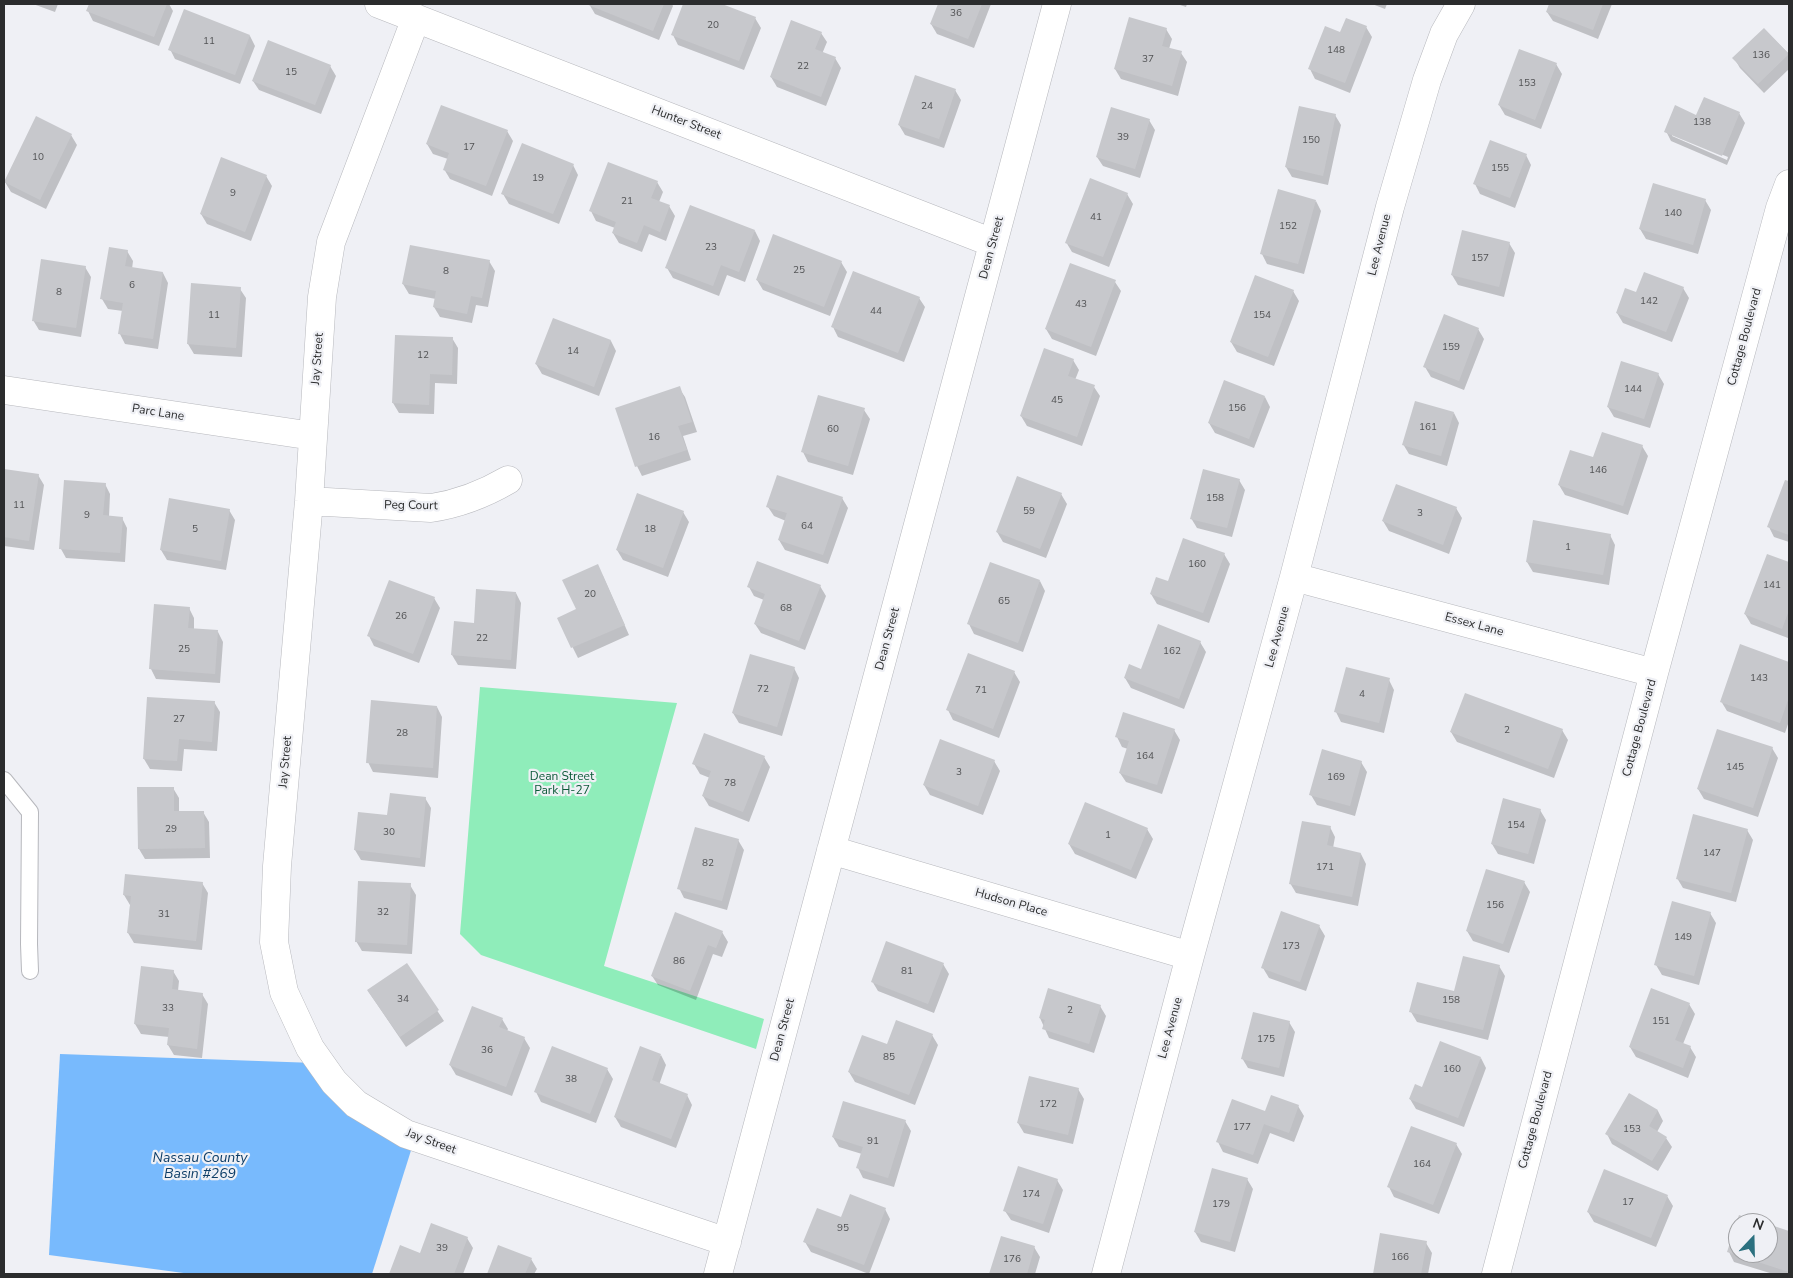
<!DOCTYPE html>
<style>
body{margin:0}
#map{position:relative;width:1793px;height:1278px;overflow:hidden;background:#eff0f5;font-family:"Nunito Sans",sans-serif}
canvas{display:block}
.frame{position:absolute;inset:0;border:5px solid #2b2c2d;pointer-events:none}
.north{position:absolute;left:1728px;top:1213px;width:50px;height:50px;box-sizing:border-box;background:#eff0f5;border:1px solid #a1a2a5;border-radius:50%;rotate:21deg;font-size:14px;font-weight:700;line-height:20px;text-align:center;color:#2b2c2d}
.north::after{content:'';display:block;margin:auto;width:18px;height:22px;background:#2b707f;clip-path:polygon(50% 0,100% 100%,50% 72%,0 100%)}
</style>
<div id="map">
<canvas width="1793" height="1278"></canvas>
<div class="frame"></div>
<div class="north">N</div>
</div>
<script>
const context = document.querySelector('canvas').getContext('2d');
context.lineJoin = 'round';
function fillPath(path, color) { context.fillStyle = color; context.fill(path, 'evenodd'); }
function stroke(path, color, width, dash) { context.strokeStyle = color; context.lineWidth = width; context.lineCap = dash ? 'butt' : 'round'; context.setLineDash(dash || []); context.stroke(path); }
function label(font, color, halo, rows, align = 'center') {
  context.font = font + ' "Nunito Sans",sans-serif'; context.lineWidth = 4.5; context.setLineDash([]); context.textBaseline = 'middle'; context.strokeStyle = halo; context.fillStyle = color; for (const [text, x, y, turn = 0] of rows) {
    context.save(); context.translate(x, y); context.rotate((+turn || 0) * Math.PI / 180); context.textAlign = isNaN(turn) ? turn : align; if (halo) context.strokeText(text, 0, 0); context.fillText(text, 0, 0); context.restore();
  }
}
const green = new Path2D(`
 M480 687 677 703 604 966 764 1019 756 1049 481 955 460 934Z`);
const water = new Path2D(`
 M60 1054 315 1063 414 1141 372 1274H191L49 1255Z`);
const shadow = new Path2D(`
 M33 4H58L55 12Z
 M90 4H169L173 11 159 46 93 21 88 11Z
 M589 4H672L673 6 659 40 595 14Z
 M684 4H719L755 18 761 28 744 70 678 45 673 35Z
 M939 4H991L974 48 937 34 931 24Z
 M1177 4H1187L1186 7Z
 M1372 4H1387L1385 9Z
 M1550 4H1612L1598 39 1553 21 1547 12Z
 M1366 27 1372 37 1350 93 1315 79 1310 69 1341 34Z
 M1166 29 1172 39 1169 49 1181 53 1187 62 1178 96 1121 79 1115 69Z
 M1764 29 1789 54V69L1764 93 1740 68 1734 58Z
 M821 33 827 42 822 54 835 58 841 68 826 106 777 87 771 77Z
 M250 36 255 46 240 84 175 59 170 49Z
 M1556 64 1562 74 1541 129 1505 115 1499 105Z
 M330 66 336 76 321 114 259 90 253 81Z
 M955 90 961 100 944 148 905 135 899 125Z
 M1739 113 1745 123 1727 165 1671 141 1666 131 1697 116ZM1672 134 1728 157 1727 160 1672 136Z
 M1335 115 1341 125 1328 185 1292 177 1286 167Z
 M37 118 71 135 77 145 46 209 11 192 5 182Z
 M1149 120 1155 130 1140 178 1103 166 1097 157Z
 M507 131 513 141 492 196 450 179 444 169 448 159 433 154 427 144Z
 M1526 155 1531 165 1515 208 1480 194 1475 184Z
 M573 165 578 175 559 224 509 204 503 194Z
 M266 176 272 186 251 241 207 224 201 214Z
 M657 182 663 192 659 202 669 206 675 216 666 241 649 234 642 252 619 243 613 233 615 228 596 221 591 211Z
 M1127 194 1133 204 1109 267 1072 252 1066 242Z
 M1705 200 1711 210 1698 254 1646 239 1640 229Z
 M1316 201 1321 211 1304 274 1267 264 1262 254Z
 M755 231 760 241 745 282 727 275 719 296 673 278 667 268Z
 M1509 243 1515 253 1504 297 1458 285 1452 275Z
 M127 251 133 261 132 269 163 273 168 283 158 349 125 344 120 334 123 311 108 309 102 299Z
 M489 261 495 271 488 307 476 305 472 323 440 317 434 307 436 299 409 294 403 284Z
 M841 262 847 272 830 316 763 290 757 280Z
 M85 267 91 277 81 337 39 330 33 320Z
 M1115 282 1121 291 1096 356 1052 339 1046 329Z
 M1683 288 1689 298 1672 342 1623 323 1617 313 1637 294Z
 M240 289 246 298 242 357 194 354 188 344Z
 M1293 291 1299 301 1274 366 1237 352 1231 342Z
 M919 298 925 307 904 362 838 337 833 327Z
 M553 320 611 341 616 351 599 396 542 374 536 364Z
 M1478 329 1484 339 1464 390 1431 377 1425 367Z
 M452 338 458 348 457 384 435 383 434 414 399 413 393 403Z
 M1073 360 1079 370 1075 380 1094 387 1100 396 1082 446 1027 426 1021 416Z
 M1658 374 1664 384 1650 428 1614 417 1608 407Z
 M679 388 685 397 697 432 683 436 691 460 642 476 637 466Z
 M1265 397 1270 407 1254 448 1215 433 1209 423Z
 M864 410 870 419 853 475 808 462 803 452Z
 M1454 413 1459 423 1447 466 1409 454 1403 444Z
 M1642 446 1648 456 1628 515 1565 495 1559 485 1594 459Z
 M4 470 38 475 44 485 34 550 4 546Z
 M1239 480 1245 490 1232 537 1197 528 1191 518Z
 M1786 482 1789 483V542L1774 537 1769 527Z
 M105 484 110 494 109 517 122 518 127 528 125 562 66 558 61 549Z
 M1061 494 1067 504 1046 558 1003 542 997 532Z
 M842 498 848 508 828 564 785 550 779 540 786 521 774 516 768 507Z
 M1456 508 1462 518 1449 554 1389 531 1383 521Z
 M229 510 235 520 226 570 167 560 161 550Z
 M683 512 689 522 668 577 623 560 617 550Z
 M1610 535 1615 545 1609 585 1533 572 1527 562Z
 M1224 554 1230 564 1209 623 1157 604 1151 594 1168 583Z
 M1768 555 1789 564V634L1788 638 1751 624 1745 614Z
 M603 576 629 635 578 658 558 618 577 610Z
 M1040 581 1045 591 1023 652 974 634 969 624Z
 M820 586 826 596 805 650 761 633 755 624 764 600 754 596 749 587Z
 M516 593 521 603 516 669 458 665 452 655 475 624Z
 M434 598 440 608 419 663 374 646 369 636Z
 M189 608 194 618V630L218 632 223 642 220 683 156 679 151 669Z
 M1200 642 1206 652 1184 709 1131 688 1125 678Z
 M1741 646 1789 663V721L1785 733 1727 711 1721 701Z
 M794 668 799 678 782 736 739 723 733 713Z
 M1014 672 1020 682 999 738 953 720 948 710Z
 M1389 680 1394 690 1384 733 1341 722 1336 712Z
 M214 702 220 712 217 751 184 749 182 771 150 769 144 759Z
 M437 707 442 717 438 778 373 772 368 762Z
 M1174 730 1180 740 1162 794 1126 782 1120 773 1128 749 1122 747 1117 737Z
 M1562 730 1568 740 1554 778 1457 742 1451 732Z
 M1772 748 1778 758 1758 817 1704 799 1698 789Z
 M764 757 770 767 749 822 709 806 703 796 710 778 700 774 694 764Z
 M994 761 1000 771 983 815 930 795 924 785Z
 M1361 762 1367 772 1355 816 1317 805 1311 795Z
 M173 788 179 798V812H203L209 822 210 858 145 859 139 849Z
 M425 798 431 808 425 867 361 860 355 850 359 814 388 817Z
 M1540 810 1546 820 1534 864 1498 854 1492 844Z
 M1330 827 1335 837 1333 848 1361 854 1366 864 1358 906 1296 893 1290 883Z
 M1147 829 1153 839 1136 879 1075 854 1069 844Z
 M1747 830 1753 840 1736 902 1683 888 1677 878Z
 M738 840 744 850 727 910 684 898 679 888Z
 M1524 882 1530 892 1509 953 1473 941 1467 931Z
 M202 883 208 893 202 950 134 943 128 933 130 905 124 895Z
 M410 885 416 895 412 954 362 951 356 941Z
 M1710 913 1716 923 1699 985 1662 975 1656 965Z
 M1319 926 1325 936 1306 991 1269 978 1263 968Z
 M722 932 728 942 722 957 713 954 696 1000 658 985 652 976Z
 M943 964 949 974 934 1013 878 991 872 981Z
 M407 965 444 1021 406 1047 368 991Z
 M1499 966 1505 976 1488 1040 1417 1022 1411 1012 1455 992Z
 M173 971 179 981 178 991 202 994 208 1004 202 1058 174 1055 168 1045 169 1037 141 1034 135 1024Z
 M1689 1004 1695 1014 1683 1044 1690 1047 1696 1057 1688 1078 1636 1057 1630 1047Z
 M1100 1006 1106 1016 1094 1053 1049 1038 1040 1018Z
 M502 1019 508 1029 507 1031 524 1038 530 1048 512 1096 456 1075 450 1065Z
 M1289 1022 1295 1032 1284 1077 1248 1068 1242 1058Z
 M932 1035 938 1045 915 1105 855 1082 849 1072 888 1046Z
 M661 1055 666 1065 659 1085 687 1095 692 1105 676 1148 621 1127 615 1117Z
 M1481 1058 1486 1068 1464 1127 1416 1109 1410 1099 1423 1089Z
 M607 1069 613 1079 596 1123 541 1102 536 1092Z
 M1078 1089 1084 1099 1073 1144 1024 1133 1018 1123Z
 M1629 1094 1658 1111 1663 1121 1657 1132 1666 1138 1672 1147 1658 1171 1612 1144 1607 1134Z
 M1298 1106 1304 1116 1294 1142 1270 1133 1258 1164 1223 1152 1218 1142 1266 1112Z
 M905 1121 911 1131 894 1187 863 1178 858 1168 862 1154 839 1147 833 1137Z
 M1456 1144 1462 1154 1439 1214 1394 1197 1389 1187Z
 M1247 1179 1253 1189 1235 1252 1201 1242 1195 1232Z
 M1057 1180 1063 1190 1049 1233 1011 1220 1005 1211Z
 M1667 1196 1673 1206 1656 1247 1594 1222 1588 1212Z
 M885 1209 890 1219 869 1274 811 1252 805 1242 842 1219Z
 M1740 1217 1760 1223H1738V1253H1768V1226L1789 1232V1274H1773L1734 1262 1729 1252Z
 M1381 1234 1426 1243 1432 1253 1428 1274H1374Z
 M467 1238 473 1248 463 1274H390L401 1247 421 1254Z
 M1002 1238 1034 1247 1040 1257 1035 1274H991Z
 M499 1246 531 1259 537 1269 534 1274H488Z`);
const building = new Path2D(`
 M89 4H167L154 37 86 11Z
 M586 4H664L653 31Z
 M683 4H722L756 17 739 61 671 35Z
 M938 4H982L968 39 930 24Z
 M1549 4H1603L1593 30 1546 12Z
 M184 9 250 35 235 75 168 50Z
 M1129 17 1167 28 1162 46 1182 51 1172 86 1114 69Z
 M1346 18 1367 26 1345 83 1308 69 1325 26 1340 32Z
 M791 20 822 32 815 49 836 57 821 97 770 77Z
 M1764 28 1789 54 1758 84 1732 58Z
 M268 40 331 65 315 105 252 81Z
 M1519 49 1557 63 1535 120 1498 105Z
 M915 75 956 89 939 139 898 125Z
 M1704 97 1740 112 1722 156 1664 132 1675 105 1696 115Z
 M441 105 508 130 486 186 443 170 449 153 426 144Z
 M1299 106 1336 114 1323 176 1285 167Z
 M1111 107 1150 119 1135 169 1096 157Z
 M36 116 72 134 40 200 4 182Z
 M1490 140 1527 154 1510 198 1473 184Z
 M522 143 574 164 553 214 501 194Z
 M221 157 267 175 245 232 200 214Z
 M608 162 658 181 651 198 670 205 660 232 644 225 637 243 612 233 616 222 589 211Z
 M1090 178 1128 193 1103 257 1065 243Z
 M1653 183 1706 199 1693 245 1639 229Z
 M1278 189 1316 200 1298 264 1260 254Z
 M690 205 755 230 739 272 721 265 713 286 665 268Z
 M1462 230 1510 242 1499 287 1451 275Z
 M773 234 842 261 824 307 756 280Z
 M410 245 490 260 482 298 471 296 467 314 433 307 436 291 402 284Z
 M109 247 128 250 125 266 163 272 153 339 118 334 123 303 100 299Z
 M41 259 86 266 76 328 32 321Z
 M1070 263 1116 280 1091 347 1045 329Z
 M853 271 920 297 898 353 831 327Z
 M1644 272 1684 287 1666 332 1616 313 1625 288 1636 292Z
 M1255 275 1294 290 1268 357 1230 342Z
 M191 283 241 287 236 348 187 344Z
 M1444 314 1479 328 1459 381 1423 367Z
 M553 318 611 340 594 387 535 364Z
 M395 335 453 337 452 375 430 374 429 405 392 403Z
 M1044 348 1074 359 1068 376 1095 385 1077 437 1020 416Z
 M1621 361 1659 373 1644 419 1607 407Z
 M1224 380 1265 396 1249 439 1208 423Z
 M680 386 692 422 678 426 687 450 635 467 615 408Z
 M818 395 865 408 848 466 801 452Z
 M1415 401 1454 412 1441 456 1402 445Z
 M1602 432 1643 445 1623 506 1558 485 1570 450 1593 457Z
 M4 469 39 474 29 541 4 537Z
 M1203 469 1240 479 1227 528 1190 519Z
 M777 475 843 497 823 555 778 540 787 513 766 507Z
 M1017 476 1062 493 1040 549 996 532Z
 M64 480 106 483 103 515 123 517 120 553 59 549Z
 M1785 480 1789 481V535L1767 527Z
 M1396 484 1457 507 1443 545 1382 521Z
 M637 493 684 511 663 568 616 550Z
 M169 498 230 509 221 561 160 550Z
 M1533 520 1611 534 1603 575 1526 562Z
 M1183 538 1225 553 1203 613 1150 594 1156 577 1168 581Z
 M1767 554 1789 562V610L1782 629 1744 614Z
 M757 561 821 585 799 641 754 624 765 594 747 587Z
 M990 562 1040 580 1018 643 967 624Z
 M598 564 625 625 571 648 557 618 576 609 562 580Z
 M389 580 435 597 413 654 367 636Z
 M476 589 516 592 511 660 451 655 454 621 474 623Z
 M154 604 190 607 188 628 218 630 215 674 149 669Z
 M1158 624 1201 641 1179 699 1124 678 1129 664 1141 669Z
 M1740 644 1789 662V697L1780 723 1720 702Z
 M968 653 1015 671 993 729 946 710Z
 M750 654 795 667 777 727 732 713Z
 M1346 667 1390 678 1379 723 1334 712Z
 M1465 693 1563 729 1548 769 1450 732Z
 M147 697 215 701 212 742 179 739 177 761 143 759Z
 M371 700 437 706 433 768 366 763Z
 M1123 712 1175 729 1157 785 1119 773 1129 741 1115 737Z
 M1717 729 1773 747 1753 808 1697 789Z
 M704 733 765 756 743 812 702 796 711 771 692 764Z
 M940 739 995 760 978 806 923 785Z
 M1322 749 1362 761 1350 806 1309 795Z
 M137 787H174V811H204L205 848 138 849Z
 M390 793 426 797 420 858 354 850 358 812 387 815Z
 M1503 798 1541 809 1528 854 1491 844Z
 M1085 802 1148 828 1131 870 1068 844Z
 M1693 814 1748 829 1731 893 1676 879Z
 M1302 821 1331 826 1327 845 1361 853 1352 897 1289 884Z
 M695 827 739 839 722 901 677 889Z
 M1486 869 1525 881 1503 944 1466 931Z
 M125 874 203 882 196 941 127 933 131 896 123 895Z
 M358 881 411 883 407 945 355 942Z
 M1672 901 1711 912 1694 976 1654 965Z
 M1281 911 1320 925 1300 982 1261 968Z
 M675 912 723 931 716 948 708 945 690 991 651 976Z
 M886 941 944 963 928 1004 871 982Z
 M1463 956 1500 965 1483 1030 1409 1012 1417 982 1454 991Z
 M407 963 439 1010 400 1037 367 990Z
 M141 966 174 970 172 989 203 993 197 1049 167 1045 169 1028 134 1024Z
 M1048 988 1101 1005 1089 1044 1042 1029 1045 1020 1039 1018Z
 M1651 988 1690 1003 1675 1040 1691 1046 1683 1068 1629 1047Z
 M472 1006 503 1018 499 1027 525 1037 506 1087 449 1065Z
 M1253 1012 1290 1021 1279 1068 1241 1059Z
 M896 1020 933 1034 909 1095 848 1072 862 1035 887 1044Z
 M1440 1041 1481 1057 1458 1118 1409 1099 1415 1084 1422 1087Z
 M552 1046 608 1068 590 1114 534 1092Z
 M640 1046 661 1054 652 1080 688 1094 671 1139 614 1117Z
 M1029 1076 1079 1088 1068 1135 1017 1123Z
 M1629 1093 1658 1110 1649 1126 1667 1137 1652 1161 1605 1134Z
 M1271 1095 1299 1105 1289 1133 1264 1124 1253 1155 1216 1142 1232 1099 1265 1111Z
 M843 1101 906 1120 888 1178 856 1168 863 1147 832 1137Z
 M1411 1126 1457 1143 1433 1205 1387 1187Z
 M1018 1166 1058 1179 1043 1224 1003 1211Z
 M1212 1168 1248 1178 1230 1242 1194 1232Z
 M1604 1169 1668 1195 1651 1238 1587 1212Z
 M850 1194 886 1208 864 1265 803 1242 817 1208 841 1217Z
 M1739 1215 1762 1223H1738V1253H1768V1224L1789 1231V1272L1727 1252Z
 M431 1223 468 1237 454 1274H389L400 1245 420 1253Z
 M1380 1233 1427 1241 1421 1274H1373Z
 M1001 1236 1035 1246 1027 1274H989Z
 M498 1245 532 1258 525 1274H487Z`);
const lane = new Path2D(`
 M4 780 30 812 29 944 30 971`);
const street = new Path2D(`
 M379 4 993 243
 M416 18 331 242 322 297 309 501 277 866 274 942 284 992 310 1048 334 1082 356 1104 406 1134 727 1242
 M4 390 313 436
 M309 501 431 508C458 504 484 494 508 480
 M1294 577 1654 673
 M831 850 1190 956
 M718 1274 1057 4
 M1106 1274 1190 956 1294 577 1390 207 1427 80 1444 34 1461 4
 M1496 1274 1654 673 1780 208 1789 184`);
const numberNames = [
 ["36",956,14],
 ["20",713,26],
 ["11",209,42],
 ["148",1336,51],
 ["136",1761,56],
 ["37",1148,60],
 ["22",803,67],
 ["15",291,73],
 ["153",1527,84],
 ["24",927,107],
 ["138",1702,123],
 ["39",1123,138],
 ["150",1311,141],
 ["17",469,148],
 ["10",38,158],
 ["155",1500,169],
 ["19",538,179],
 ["9",233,194],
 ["21",627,202],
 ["140",1673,214],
 ["41",1096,218],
 ["152",1288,227],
 ["23",711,248],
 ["157",1480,259],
 ["25",799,271],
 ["8",446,272],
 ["6",132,286],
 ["8",59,293],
 ["142",1649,302],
 ["43",1081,305],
 ["44",876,312],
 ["11",214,316],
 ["154",1262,316],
 ["159",1451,348],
 ["14",573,352],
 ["12",423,356],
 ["144",1633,390],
 ["45",1057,401],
 ["156",1237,409],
 ["161",1428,428],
 ["60",833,430],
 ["16",654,438],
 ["146",1598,471],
 ["158",1215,499],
 ["11",19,506],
 ["59",1029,512],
 ["3",1420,514],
 ["9",87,516],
 ["64",807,527],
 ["5",195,530],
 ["18",650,530],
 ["1",1568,548],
 ["160",1197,565],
 ["141",1772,586],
 ["20",590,595],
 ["65",1004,602],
 ["68",786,609],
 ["26",401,617],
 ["22",482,639],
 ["25",184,650],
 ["162",1172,652],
 ["143",1759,679],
 ["72",763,690],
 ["71",981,691],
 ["4",1362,695],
 ["27",179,720],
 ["2",1507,731],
 ["28",402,734],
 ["164",1145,757],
 ["145",1735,768],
 ["3",959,773],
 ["169",1336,778],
 ["78",730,784],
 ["154",1516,826],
 ["29",171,830],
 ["30",389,833],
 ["1",1108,836],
 ["147",1712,854],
 ["82",708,864],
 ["171",1325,868],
 ["156",1495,906],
 ["32",383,913],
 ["31",164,915],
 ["149",1683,938],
 ["173",1291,947],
 ["86",679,962],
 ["81",907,972],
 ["34",403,1000],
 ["158",1451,1001],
 ["33",168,1009],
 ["2",1070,1011],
 ["151",1661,1022],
 ["175",1266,1040],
 ["36",487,1051],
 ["85",889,1058],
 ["160",1452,1070],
 ["38",571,1080],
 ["172",1048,1105],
 ["177",1242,1128],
 ["153",1632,1130],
 ["91",873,1142],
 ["164",1422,1165],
 ["174",1031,1195],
 ["17",1628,1203],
 ["179",1221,1205],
 ["95",843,1229],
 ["39",442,1249],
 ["166",1400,1258],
 ["176",1012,1260]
];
const streetNames = [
 ["Hunter Street",686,123,21],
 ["Lee Avenue",1380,245,-76],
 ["Dean Street",992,248,-75],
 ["Cottage Boulevard",1745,337,-75],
 ["Jay Street",318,359,-86],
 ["Parc Lane",158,413,9],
 ["Peg Court",411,506,1],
 ["Essex Lane",1474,625,15],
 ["Lee Avenue",1278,637,-75],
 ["Dean Street",888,639,-75],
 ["Cottage Boulevard",1640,728,-75],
 ["Jay Street",286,762,-85],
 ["Hudson Place",1011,903,16],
 ["Lee Avenue",1171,1028,-75],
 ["Dean Street",783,1030,-75],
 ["Cottage Boulevard",1536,1120,-75],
 ["Jay Street",431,1142,20]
];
const parkNames = [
 ["Dean Street",562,777],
 ["Park H-27",562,791]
];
const waterNames = [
 ["Nassau County",200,1159],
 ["Basin #269",200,1175]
];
fillPath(green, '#8fedba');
fillPath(water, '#78bafd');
fillPath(shadow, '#0003');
fillPath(building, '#c7c8cc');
stroke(lane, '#b7b8bd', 18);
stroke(street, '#b7b8bd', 29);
stroke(lane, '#fff', 16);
stroke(street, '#fff', 28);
label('10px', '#525355', null, numberNames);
label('12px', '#2b2c2d', '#eff0f5', streetNames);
label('12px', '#0c5939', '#eff0f5', parkNames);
label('italic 14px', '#0d3d67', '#eff0f5', waterNames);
</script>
